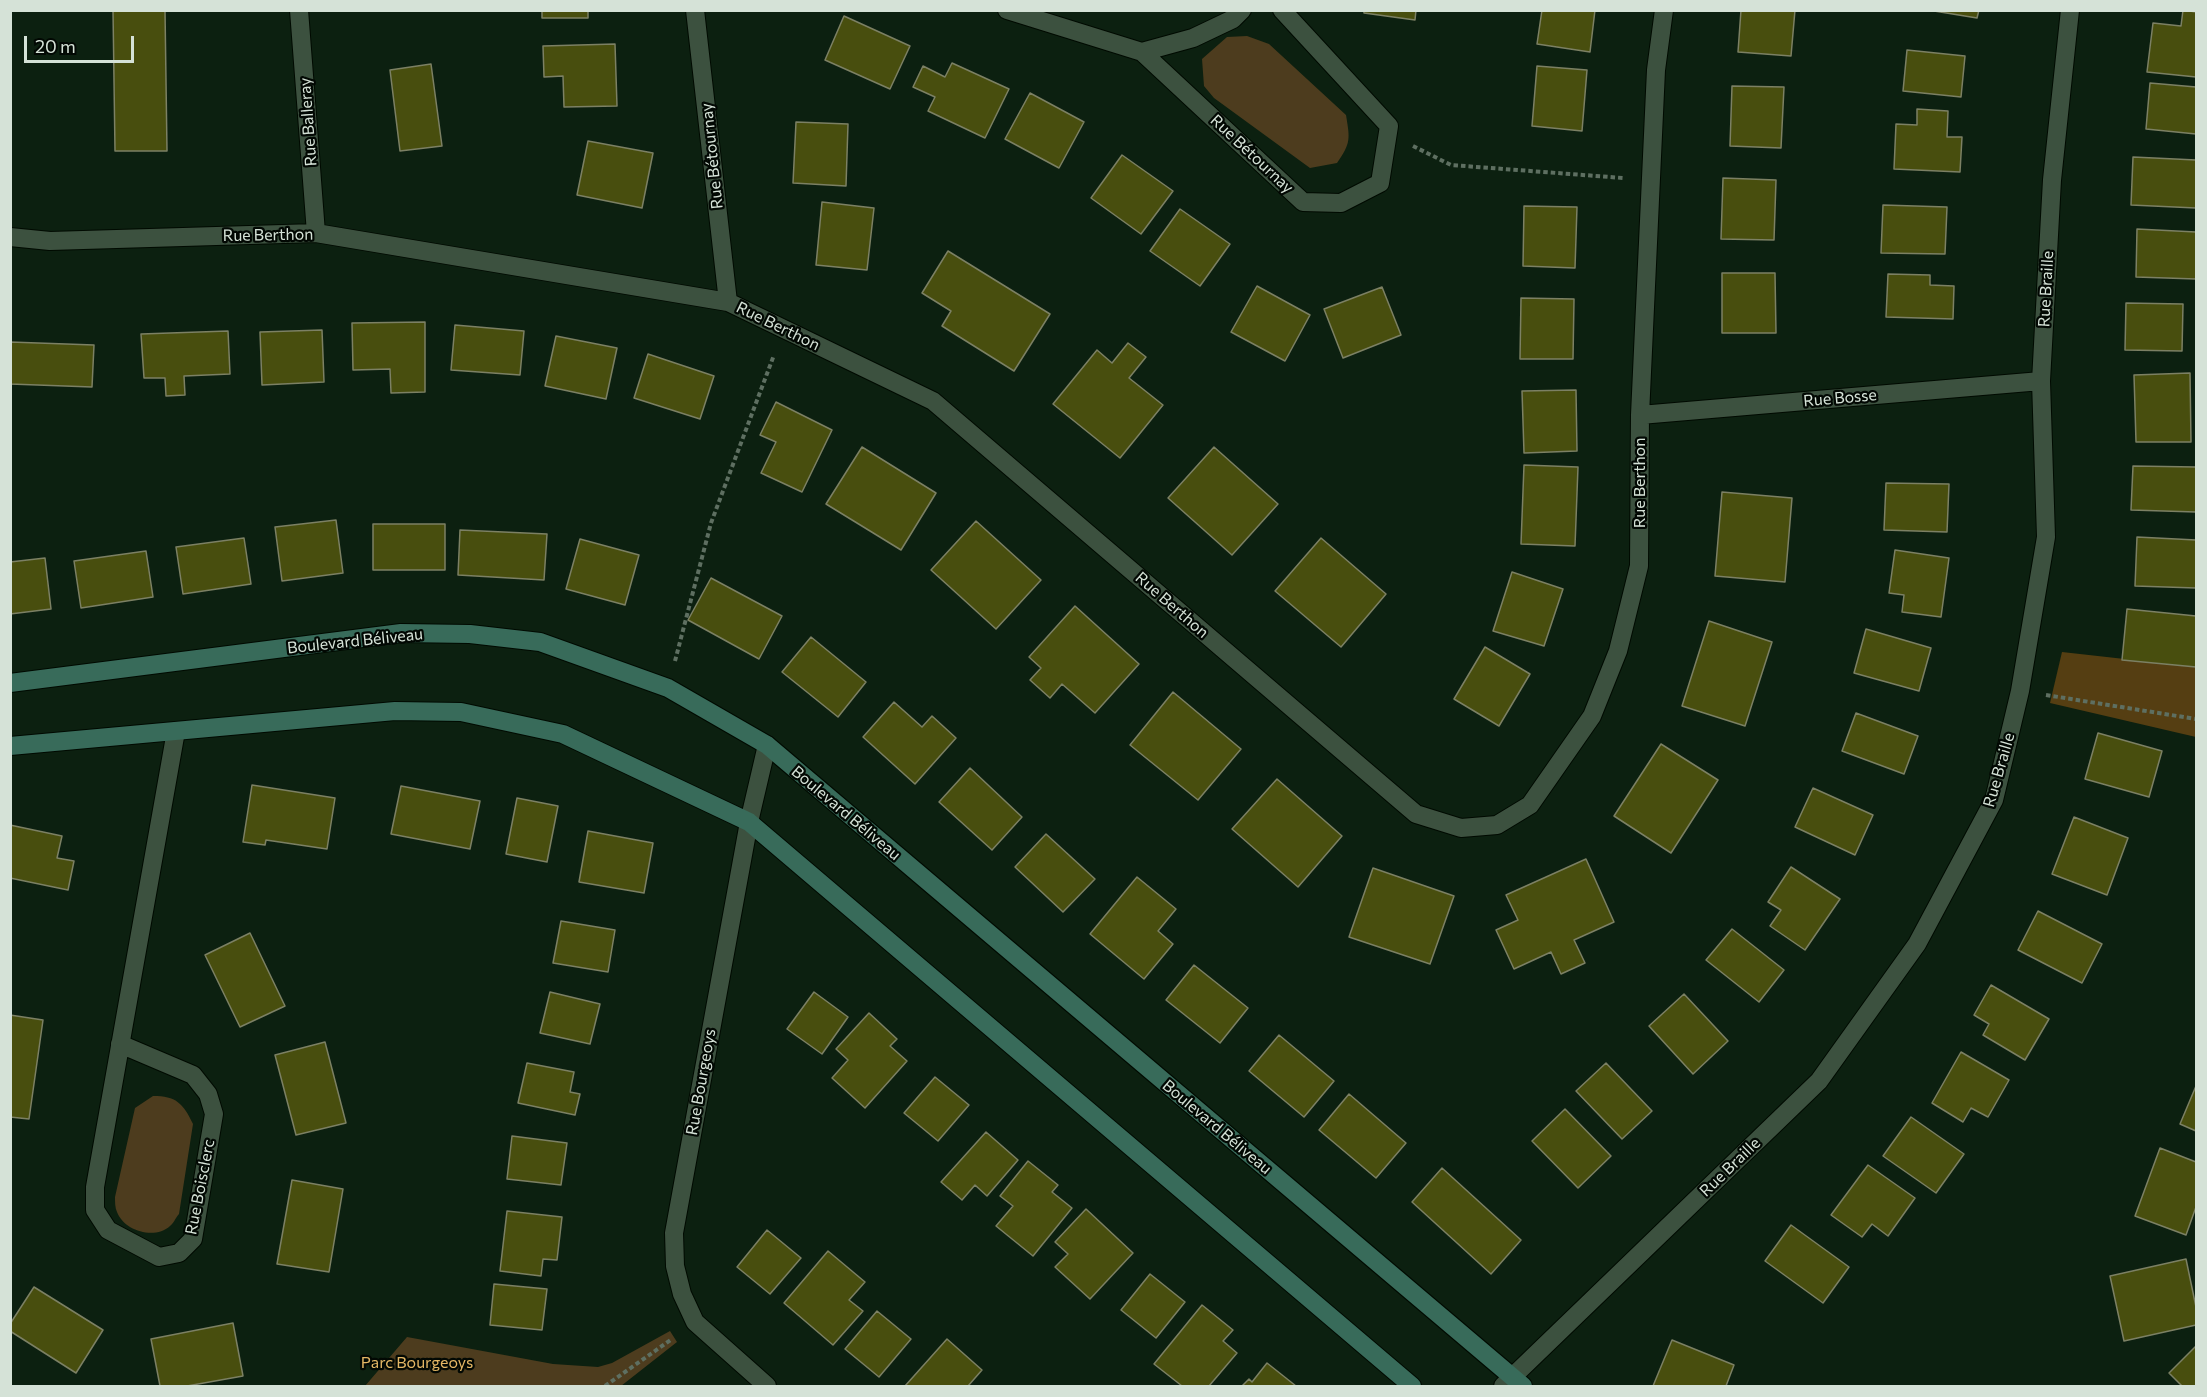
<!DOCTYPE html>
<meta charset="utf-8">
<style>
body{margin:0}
#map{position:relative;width:2207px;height:1397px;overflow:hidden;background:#0c2010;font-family:Commissioner,sans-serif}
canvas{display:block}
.frame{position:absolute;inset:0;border:12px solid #d5e2d7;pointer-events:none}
.scale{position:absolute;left:24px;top:36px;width:110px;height:27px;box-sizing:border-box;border:3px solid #d5e2d7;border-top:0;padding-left:8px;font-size:18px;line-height:21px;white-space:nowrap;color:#d5e2d7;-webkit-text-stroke:4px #020803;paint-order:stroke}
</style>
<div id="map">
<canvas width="2207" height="1397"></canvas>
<div class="frame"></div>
<div class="scale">20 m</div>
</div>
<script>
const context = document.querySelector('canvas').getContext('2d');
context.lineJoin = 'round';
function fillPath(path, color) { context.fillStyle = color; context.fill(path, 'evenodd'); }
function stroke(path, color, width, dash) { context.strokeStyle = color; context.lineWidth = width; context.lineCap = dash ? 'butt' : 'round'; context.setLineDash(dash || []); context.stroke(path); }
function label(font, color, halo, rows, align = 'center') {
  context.font = font + ' Commissioner,sans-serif'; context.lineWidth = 4.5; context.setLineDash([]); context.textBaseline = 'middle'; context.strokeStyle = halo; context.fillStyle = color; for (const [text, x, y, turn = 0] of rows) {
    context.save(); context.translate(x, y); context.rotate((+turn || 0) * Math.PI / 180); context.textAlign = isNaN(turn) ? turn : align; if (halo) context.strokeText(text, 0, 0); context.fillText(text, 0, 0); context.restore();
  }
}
const green = new Path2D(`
 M1247 36 1269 44 1346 115C1350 139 1351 143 1337 163L1310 168 1214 98 1204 86 1202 59 1227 37Z
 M153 1096C176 1096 183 1103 193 1124L179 1214C176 1217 174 1223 170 1226 155 1240 124 1231 117 1212 115 1208 115 1202 115 1197L135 1108Z
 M670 1331 677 1342 621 1386H365L407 1337 553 1364 598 1367 612 1363Z`);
const forest = new Path2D(`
 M2062 652 2196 667V737L2050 703Z`);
const building = new Path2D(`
 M113 10H165L167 151H115Z
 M542 10H588V18H542Z
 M1364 10H1416L1415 20 1364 13Z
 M1542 10H1595L1590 52 1537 44Z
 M1741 10H1795L1791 56 1738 52Z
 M1928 10H1979L1977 18Z
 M2183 10 2196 12V77L2147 72 2153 23 2181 26Z
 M844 16 910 46 890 89 825 60Z
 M615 44 617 106 564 107 563 76 544 77 543 46Z
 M1907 50 1965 56 1961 97 1903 91Z
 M952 63 1009 89 985 138 928 111 935 97 913 87 923 66 945 77Z
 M431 64 442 146 400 151 390 70Z
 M1537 66 1587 70 1582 131 1532 126Z
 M2150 83 2196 87V134L2146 129Z
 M1732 86 1784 87 1781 148 1730 146Z
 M1030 93 1084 122 1059 168 1005 139Z
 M1917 109 1948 111 1947 137H1962L1960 172 1894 169 1896 124 1917 125Z
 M796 122 848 124 846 186 793 183Z
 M588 141 653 153 642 208 577 195Z
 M1122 155 1173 191 1141 234 1091 198Z
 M2133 157 2196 160V208L2131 205Z
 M1723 178 1776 180 1774 240 1721 239Z
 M822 202 874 208 867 270 816 265Z
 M1883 205 1947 207 1945 254 1881 253Z
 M1524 206 1577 207 1575 268 1523 266Z
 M1180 209 1230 244 1200 286 1150 251Z
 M2137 229 2196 232V279L2136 277Z
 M948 251 1050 314 1014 371 942 326 951 311 922 293Z
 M1722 273H1775L1776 333H1722Z
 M1888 274 1930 275V285L1954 286 1953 319 1886 317Z
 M1257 286 1310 315 1285 361 1231 332Z
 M1382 287 1401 335 1343 358 1324 309Z
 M1521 298 1574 299 1573 359H1520Z
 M2126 303 2183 304 2182 351 2125 350Z
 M425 322V392L391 393 390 369 353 370 352 323Z
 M455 325 524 331 520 375 451 370Z
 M322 330 324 382 262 385 260 332Z
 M228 331 230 374 184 376 185 395 166 396 165 378H144L141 334Z
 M556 336 617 348 606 399 545 386Z
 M10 342 94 345 92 387 10 384Z
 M1128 343 1146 357 1129 378 1163 405 1120 458 1053 404 1097 350 1112 363Z
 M648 354 714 376 700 419 634 398Z
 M2190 373 2191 442H2136L2134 375Z
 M1576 390 1577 451 1524 453 1522 391Z
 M776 402 832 430 802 492 761 473 776 442 760 435Z
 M862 447 936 493 901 550 826 504Z
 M1214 447 1278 504 1232 555 1168 498Z
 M1524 465 1578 467 1575 546 1521 544Z
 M2133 466 2196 467V512L2131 510Z
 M1886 483 1949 484 1947 532 1884 530Z
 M1722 492 1792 498 1785 582 1715 576Z
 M336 520 343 573 282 581 275 527Z
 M976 521 1041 580 996 629 931 570Z
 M373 524H445V570H373Z
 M460 530 547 534 544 580 458 575Z
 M2137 537 2196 540V588L2135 586Z
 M244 538 251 584 183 594 176 547Z
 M1321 538 1386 594 1341 647 1275 591Z
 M580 539 639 555 625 605 566 589Z
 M1895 550 1949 558 1941 617 1902 612 1904 595 1889 593Z
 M146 551 153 597 81 608 74 561Z
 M45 558 51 609 10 614V562Z
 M1512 572 1563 589 1544 646 1493 631Z
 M711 578 782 616 759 659 688 620Z
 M1075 606 1139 664 1095 713 1062 684 1050 698 1030 680 1041 668 1029 657Z
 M2127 609 2196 616V667L2122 660Z
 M1709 621 1772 642 1745 726 1682 706Z
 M1866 629 1931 648 1919 691 1854 673Z
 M811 637 866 682 838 717 782 672Z
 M1485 647 1530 674 1499 726 1454 699Z
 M1173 692 1241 749 1198 800 1130 745Z
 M894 702 922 727 932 716 956 738 915 784 863 737Z
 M1856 713 1918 736 1904 774 1842 751Z
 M2098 733 2162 751 2149 797 2085 779Z
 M1661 744 1718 780 1671 853 1614 816Z
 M970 768 1022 817 992 850 939 802Z
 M1277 779 1342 836 1298 887 1232 829Z
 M252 785 335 798 327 849 266 840 265 845 243 842Z
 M401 786 480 801 470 849 391 834Z
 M1813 788 1873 815 1855 855 1795 827Z
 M517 798 558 806 547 862 506 854Z
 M2074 817 2128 838 2107 895 2052 874Z
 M10 825 62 836 57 858 74 861 68 890 10 878Z
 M588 831 653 843 644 893 579 882Z
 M1046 834 1095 879 1063 912 1015 867Z
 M1586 859 1614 922 1574 940 1585 963 1561 974 1551 952 1514 969 1496 930 1518 920 1506 895Z
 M1791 867 1840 899 1805 950 1770 926 1781 910 1768 902Z
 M1373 868 1454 896 1430 964 1349 937Z
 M1137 877 1176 909 1158 931 1173 944 1144 979 1090 934Z
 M2038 911 2102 944 2082 983 2018 950Z
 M561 921 615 930 608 972 553 963Z
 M1732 929 1784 970 1759 1002 1706 960Z
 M250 933 285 1006 240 1027 205 955Z
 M1194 965 1248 1008 1220 1043 1166 1000Z
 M1991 985 2049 1019 2025 1060 1983 1035 1989 1024 1974 1015Z
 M550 992 600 1004 590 1044 540 1033Z
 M814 992 848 1017 822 1054 787 1029Z
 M1684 994 1728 1041 1693 1074 1649 1026Z
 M869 1013 897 1039 890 1046 907 1061 865 1108 832 1078 848 1060 836 1049Z
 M10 1015 43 1020 29 1119 10 1117Z
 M1279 1035 1334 1081 1304 1117 1249 1071Z
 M325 1042 346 1123 296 1135 275 1055Z
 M1961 1052 2009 1080 1988 1117 1971 1108 1963 1122 1932 1103Z
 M527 1063 574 1072 570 1092 580 1094 575 1115 518 1103Z
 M1606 1063 1652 1111 1622 1139 1576 1091Z
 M935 1077 969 1105 938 1141 904 1113Z
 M2196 1086V1131L2180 1124Z
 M1349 1094 1406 1143 1376 1178 1319 1130Z
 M1565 1109 1611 1156 1578 1188 1532 1141Z
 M1911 1117 1964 1154 1936 1193 1883 1156Z
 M986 1132 1018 1160 987 1196 975 1185 962 1200 941 1182Z
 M512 1136 567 1143 561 1185 507 1179Z
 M2160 1148 2196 1162V1207L2186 1235 2135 1216Z
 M1028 1161 1058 1185 1052 1192 1072 1208 1033 1256 996 1226 1013 1206 1000 1196Z
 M1868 1165 1915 1198 1888 1236 1872 1224 1862 1237 1831 1215Z
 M1442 1168 1521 1240 1491 1274 1412 1202Z
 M292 1180 343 1189 329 1272 277 1264Z
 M1086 1209 1133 1253 1090 1299 1055 1267 1068 1254 1055 1242Z
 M507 1211 562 1217 557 1260 543 1259 541 1276 500 1271Z
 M1791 1225 1849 1267 1823 1303 1765 1261Z
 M767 1230 801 1258 770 1294 737 1267Z
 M828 1251 865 1282 849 1300 863 1311 833 1345 784 1303Z
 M2186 1259 2196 1307V1325L2124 1341 2110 1276Z
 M1150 1274 1185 1302 1156 1338 1121 1310Z
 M494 1284 547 1289 542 1330 490 1325Z
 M34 1287 103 1330 76 1373 10 1331V1324Z
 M1202 1305 1233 1330 1223 1341 1237 1353 1209 1386H1182L1154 1364Z
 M877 1311 911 1339 879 1377 845 1349Z
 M233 1323 243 1376 187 1386H160L151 1339Z
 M947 1339 982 1370 968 1386H905Z
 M1672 1340 1734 1365 1726 1386H1653Z
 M2196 1346V1386H2182L2169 1373Z
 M1267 1363 1296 1386H1242L1249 1379 1252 1382Z`);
const path = new Path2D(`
 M1413 146 1451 165 1623 178
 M675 661 711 523 774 355
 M2046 695 2196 719
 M605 1386 672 1339`);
const street = new Path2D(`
 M299 10 316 233
 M695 10 728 302
 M1007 10 1142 52 1193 38 1233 19 1242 10
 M1142 52 1303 202 1341 203 1380 183 1389 126 1282 10
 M10 237 50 241 316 233 728 302 933 401 1416 814 1461 828 1497 825 1530 805 1592 716 1618 651 1639 566 1640 415 1656 70 1664 10
 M1640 415 2041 381
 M120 1044 193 1075 208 1094 214 1114 193 1239 179 1253 159 1257 108 1230 95 1210V1187L176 731
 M767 1386 695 1322 682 1294 675 1266 674 1233 749 822 767 745
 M1503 1386 1819 1081 1917 944 1994 800 2020 691 2046 537 2041 381 2052 180 2070 10`);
const secondary = new Path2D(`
 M10 683 401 633 470 634 540 642 668 688 767 745 1523 1386
 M10 746 395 711 461 712 563 734 749 822 1412 1386`);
const streetNames = [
 ["Rue Balleray",308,122,-94],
 ["Rue Bétournay",1252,154,43],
 ["Rue Bétournay",712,156,-96],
 ["Rue Berthon",268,235,-1],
 ["Rue Braille",2046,289,-87],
 ["Rue Berthon",778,326,26],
 ["Rue Bosse",1840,398,-5],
 ["Rue Berthon",1640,483,-90],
 ["Rue Berthon",1172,605,41],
 ["Boulevard Béliveau",355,641,-6],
 ["Rue Braille",1999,770,-74],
 ["Boulevard Béliveau",846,813,40],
 ["Rue Bourgeoys",701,1082,-80],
 ["Boulevard Béliveau",1217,1127,40],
 ["Rue Braille",1730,1167,-44],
 ["Rue Boisclerc",200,1187,-79]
];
const parkNames = [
 ["Parc Bourgeoys",417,1363]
];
fillPath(green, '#4d3c1e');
fillPath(forest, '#553e12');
fillPath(building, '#484e0e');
stroke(building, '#7c8064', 1.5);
stroke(street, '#000a01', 20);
stroke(secondary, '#000a01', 20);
stroke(path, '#5e6f61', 4, [4.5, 3]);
stroke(street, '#3c513f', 18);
stroke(secondary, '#386b5a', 18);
label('16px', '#d5e2d7', '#020803', streetNames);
label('16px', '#e4b765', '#020803', parkNames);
</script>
